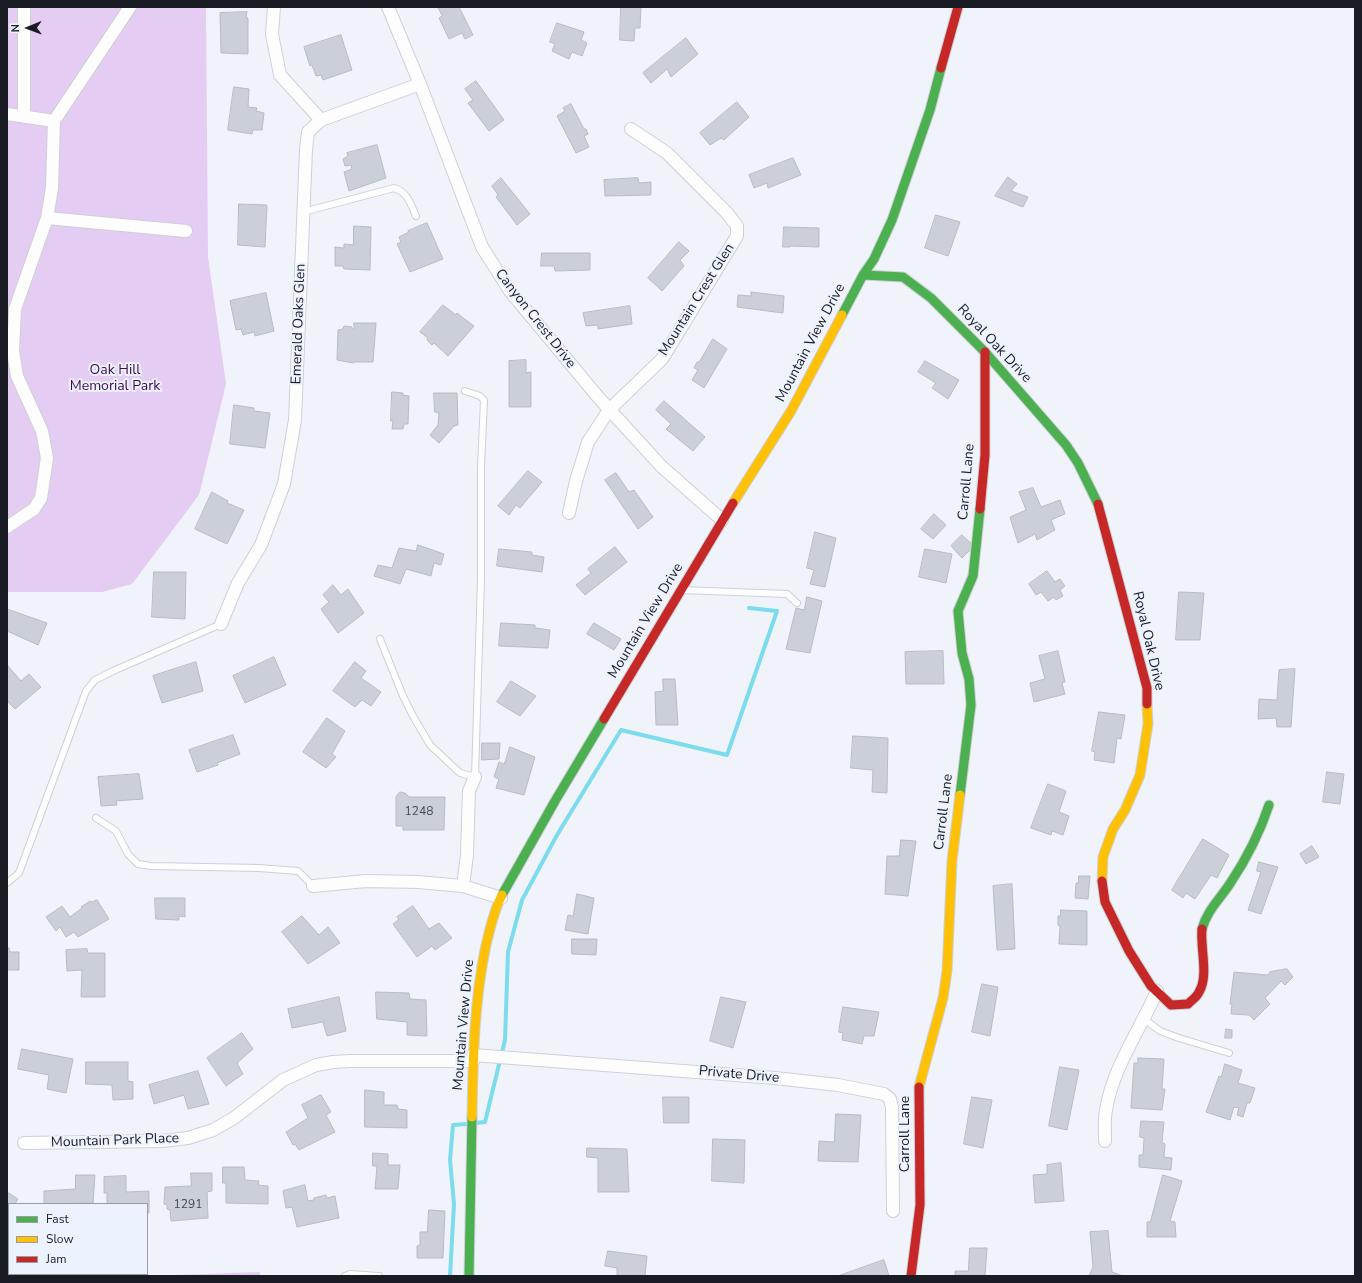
<!DOCTYPE html>
<style>
body{margin:0}
#map{position:relative;width:1362px;height:1283px;overflow:hidden;background:#f0f3fa;font-family:"Nunito Sans",sans-serif}
canvas{display:block}
.frame{position:absolute;inset:0;border:8px solid #191c23;pointer-events:none}
.legend{position:absolute;left:8px;top:1203px;width:140px;height:72px;box-sizing:border-box;background:#ecf2fe;border:1px solid #989ca6;margin:0;padding:5px 7px;list-style:none;font-size:12px;color:#191c23}
.legend li{display:flex;align-items:center;gap:8px;height:20px}
.legend b{width:20px;border:1px solid #989ca6}
.north{position:absolute;left:8px;top:8px;width:40px;height:40px;-webkit-text-stroke:3px #ecf2fe;paint-order:stroke;rotate:269deg;font-size:11px;font-weight:700;line-height:16px;text-align:center;color:#191c23}
.north::after{content:'';display:block;margin:auto;width:14px;height:18px;background:#191c23;clip-path:polygon(50% 0,100% 100%,50% 72%,0 100%)}
</style>
<div id="map">
<canvas width="1362" height="1283"></canvas>
<div class="frame"></div>
<ul class="legend">
<li><b style="height:5px;background:#4caf50"></b>Fast</li>
<li><b style="height:5px;background:#ffc107"></b>Slow</li>
<li><b style="height:5px;background:#c62828"></b>Jam</li>
</ul>
<div class="north">N</div>
</div>
<script>
const context = document.querySelector('canvas').getContext('2d');
context.lineJoin = 'round';
function fillPath(path, color) { context.fillStyle = color; context.fill(path, 'evenodd'); }
function stroke(path, color, width, dash) { context.strokeStyle = color; context.lineWidth = width; context.lineCap = dash ? 'butt' : 'round'; context.setLineDash(dash || []); context.stroke(path); }
function label(font, color, halo, rows, align = 'center') {
  context.font = font + ' "Nunito Sans",sans-serif'; context.lineWidth = 4; context.setLineDash([]); context.textBaseline = 'middle'; context.strokeStyle = halo; context.fillStyle = color; for (const [text, x, y, turn = 0] of rows) {
    context.save(); context.translate(x, y); context.rotate((+turn || 0) * Math.PI / 180); context.textAlign = isNaN(turn) ? turn : align; if (halo) context.strokeText(text, 0, 0); context.fillText(text, 0, 0); context.restore();
  }
}
const green = new Path2D(`
 M7 7H206L208 257 226 384 199 495 132 584 102 592H7Z
 M260 1272V1276H145Z`);
const stream = new Path2D(`
 M476 1123 485 1122 505 1040 508 952 522 900 557 835 621 730 727 755 777 611 749 608
 M450 1276 454 1204 450 1160 453 1125 467 1124`);
const building = new Path2D(`
 M438 7H459L473 35 465 39 462 33 449 39 439 18 442 16Z
 M621 7H641L640 28H635L634 41 620 40Z
 M247 12 246 17 248 18V54L221 53 220 13Z
 M557 23 584 32 581 40 587 43 582 56 572 52 569 59 552 51 555 44 550 42Z
 M341 35 352 70 323 80 321 75 316 76 312 65 310 66 304 47Z
 M686 38 698 54 671 77 667 69 651 83 643 73Z
 M476 81 504 120 489 131 468 103 473 100 465 89Z
 M234 87 249 89 248 107 257 108 256 111 264 113 262 130H253L252 134 228 130Z
 M737 102 749 117 724 140 721 138 710 145 700 133Z
 M571 104 584 129H586L588 134 584 136 589 147 576 153 557 116 565 111 563 108Z
 M377 145 386 178 349 191 344 172 352 169 351 165 345 166 343 159 348 156 347 153Z
 M793 158 801 175 768 188 767 183 754 188 749 175Z
 M1008 177 1017 184 1011 191 1028 197 1023 207 995 196Z
 M501 178 530 214 517 225 496 197 498 195 492 186Z
 M638 178 639 183 651 182V195L605 196 604 180Z
 M239 204 267 205 265 247 238 245Z
 M936 215 960 222 948 256 925 248Z
 M427 223 443 259 410 272 397 244 401 242 399 237 409 232 408 231Z
 M354 226 371 227 370 270 344 269 343 266H335V247L344 248V244L353 245Z
 M784 227 819 228V247L790 246V247H783Z
 M679 242 689 251 680 260 684 266 662 291 648 278Z
 M542 253H590V270L555 271 554 266H541Z
 M751 292 784 296 783 313 737 307 738 295 751 296Z
 M266 293 274 331 255 336 254 332 243 335 241 329 236 330 230 301Z
 M443 305 456 315 457 313 474 326 448 356 434 343 432 345 427 340 428 338 420 332Z
 M630 306 632 324 598 329V325L586 326 583 313Z
 M354 323H376L373 362H354L353 363 337 360 338 330 343 329 344 326 352 327V329H354Z
 M713 339 727 349 704 388 692 380 698 370 694 368 697 362H699Z
 M526 360V373L531 372V407H509V361Z
 M925 361 959 380 948 399 932 388 936 383 918 372Z
 M392 392 403 393V395L409 396 408 424H404L403 429H392L393 421H391Z
 M434 393H457L458 425 454 426 439 443 430 435 438 425 439 413 435 412Z
 M664 401 705 437 693 451 666 429 671 424 656 410Z
 M234 405 254 408V411L270 413 265 448 230 444Z
 M528 471 542 482 520 508 516 505 509 515 498 506Z
 M616 473 629 492 634 490 653 517 638 529 605 480Z
 M1033 488 1041 507 1060 500 1065 514 1051 520 1055 530 1037 540 1035 534 1018 543 1010 517 1026 510 1019 492Z
 M212 492 228 501 227 503 244 510 227 544 195 529Z
 M934 514 946 525 933 539 921 529Z
 M815 532 836 538 825 587 810 584 814 570 807 568Z
 M962 535 974 546 962 558 951 546Z
 M418 545 444 554 441 565 434 563 431 576 406 569 400 584 374 576 378 565 392 568 399 548 416 551Z
 M615 547 627 562 585 595 576 585 591 573 588 569Z
 M499 549 532 552V555L544 557 542 572 497 566Z
 M925 549 952 554 946 583 919 577Z
 M1047 571 1055 582 1060 579 1065 586 1060 590 1063 596 1056 600 1054 597 1048 601 1041 592 1036 595 1029 584Z
 M154 572H186L185 619 152 617Z
 M333 585 341 595 348 589 364 613 338 633 321 609 329 602 323 595Z
 M1179 592 1204 593 1200 640H1176Z
 M807 597 822 601 810 653 786 649 796 608 804 610Z
 M7 609 47 623 38 645 7 631Z
 M501 623 535 625V628L550 630 548 648 499 646Z
 M594 623 621 639 614 650 587 634Z
 M943 651 944 684H906L905 652Z
 M1058 651 1065 682 1062 683 1065 694 1034 702 1030 683 1045 679 1039 656Z
 M274 657 286 685 245 703 233 676Z
 M196 662 203 691 162 703 153 676Z
 M355 662 366 671 361 678 381 692 371 706 362 700 355 707 333 691Z
 M8 666 21 681 29 674 41 687 15 709 7 701Z
 M1295 669 1291 727H1277L1276 718 1258 719 1259 699 1277 700 1279 670Z
 M663 679H675L678 725H656L655 692 663 691Z
 M511 681 536 696 520 716 497 702Z
 M1099 712 1125 715 1121 739 1117 738 1114 763 1094 760 1095 752 1092 751Z
 M327 718 345 731 332 754 336 757 326 768 303 752Z
 M233 735 240 754 217 763 218 765 197 772 189 750Z
 M853 736 888 738 887 793 872 792 873 770 851 768Z
 M482 743H500L499 759 482 760Z
 M510 747 535 757 524 795 496 788 499 779 494 777 499 762 504 764Z
 M1327 772 1344 774 1340 804 1323 802Z
 M139 774 143 799 116 801 117 805 101 806 98 777Z
 M1048 784 1066 791 1059 812 1069 816 1063 835 1052 831 1051 835 1031 828Z
 M400 792 405 793 409 797H445L444 830H403V826H396V797Z
 M1203 839 1229 855 1217 878 1211 875 1195 899 1186 893 1183 898 1172 890Z
 M901 840 916 841 908 896 885 894 887 856H899Z
 M1312 846 1319 857 1306 864 1300 854Z
 M1259 862 1278 867 1261 914 1248 910 1261 872 1257 871Z
 M1079 876H1090L1088 899 1075 898 1076 883H1078Z
 M1012 884 1015 949 997 950 993 886Z
 M577 894 594 898 588 934 565 930 568 915 573 916Z
 M155 898H185V917L179 916V920L156 919Z
 M97 900 109 919 78 937 74 932 66 937 60 927 56 931 46 917 62 906 70 917 82 908 81 907 90 901 92 902Z
 M413 906 429 929 439 923 452 938 435 950 432 946 417 957 393 924 399 919 397 917Z
 M1061 910 1087 911V945L1059 944 1060 926 1058 925V916H1060Z
 M302 916 319 935 328 927 340 943 308 964 282 932Z
 M572 939H597L596 955 572 954Z
 M7 948H9L10 952H19V970H7Z
 M87 949 88 953H105V997H81L82 970 67 971 66 950Z
 M1287 969 1293 977 1285 985 1281 981 1265 998 1270 1004 1254 1020 1249 1015 1231 1014 1232 1004H1230L1234 972 1268 975 1270 972Z
 M982 984 998 987 990 1036 972 1032Z
 M376 992 409 993 410 999 426 1000 427 1036 407 1035V1022L377 1019Z
 M339 997 346 1031 327 1036 323 1022 292 1028 288 1009Z
 M721 997 746 1002 733 1048 710 1041Z
 M843 1007 879 1012 874 1036H864L862 1044 842 1040 843 1033 839 1032Z
 M1226 1029 1232 1030V1038H1225Z
 M242 1033 253 1049 237 1063 243 1074 226 1086 207 1058Z
 M22 1049 73 1059 66 1093 47 1089 49 1075 18 1069Z
 M1138 1058 1164 1059 1162 1089H1165L1162 1110 1131 1108 1134 1063H1138Z
 M86 1062H128V1081L133 1082V1099L113 1100 112 1085 86 1084Z
 M1225 1064 1242 1070 1238 1083 1255 1088 1250 1103H1247L1243 1117 1237 1115 1239 1108 1234 1107 1230 1120 1206 1112 1219 1076 1221 1077Z
 M1060 1067 1079 1070 1067 1130 1049 1126Z
 M198 1071 209 1104 188 1109 184 1095 154 1104 149 1085Z
 M365 1090 384 1092V1105H397L398 1109 407 1110V1128L365 1127Z
 M321 1095 331 1112 326 1115 335 1132 299 1150 295 1144 293 1145 286 1132 308 1118 302 1105Z
 M663 1097H689V1123H664Z
 M972 1097 992 1100 983 1148 964 1144Z
 M836 1114 861 1115 858 1162 818 1161 819 1141 834 1142Z
 M1141 1121 1164 1122 1162 1142 1165 1144 1164 1157 1172 1158 1171 1170 1139 1167V1155H1143L1144 1138 1140 1137Z
 M713 1139 745 1140 744 1183 712 1181Z
 M587 1148 627 1149 629 1192H598V1158L587 1157Z
 M373 1153 388 1154V1165H400L398 1189H375L377 1166H373Z
 M1061 1163 1064 1201 1035 1203 1033 1175 1047 1174V1165Z
 M223 1167H244L245 1180 259 1181 258 1185 268 1186V1204L226 1203V1183H223Z
 M191 1173H212V1191L207 1192 208 1218 171 1221 170 1210 167 1209V1205L164 1204 165 1187 191 1186Z
 M76 1175H95L93 1203 44 1204V1191L75 1189Z
 M1163 1175 1182 1181 1170 1221 1175 1222 1176 1237H1147V1222H1150Z
 M126 1176V1192L149 1191V1213H147V1204H107V1193H104V1177Z
 M305 1185 308 1201 314 1200V1198L326 1195 327 1198 335 1196 339 1218 297 1227 292 1207 286 1208 283 1191Z
 M7 1192 18 1199 15 1204H9V1239L7 1237Z
 M429 1210 445 1211 443 1258H417V1246L420 1245V1232H427Z
 M1108 1231 1112 1272 1123 1276H1089L1093 1267 1090 1232Z
 M970 1248H987L985 1276H955V1271H968Z
 M608 1251 647 1256 645 1276H617V1268L605 1266Z
 M884 1260 889 1276H838Z`);
const lane = new Path2D(`
 M303 212 394 188C408 192 411 205 416 216
 M682 590 787 594 797 603
 M380 639 403 696 413 716 430 745 460 773 475 777 481 578V467L484 400 480 396 465 391
 M96 818 116 831 128 854 138 864 151 866 259 868 298 871 313 886
 M7 883 19 873 86 691 95 680 113 671 221 624
 M1144 1019 1160 1031 1179 1038 1229 1053
 M345 1276 350 1274 379 1276`);
const street = new Path2D(`
 M274 7 272 34 280 75 321 120
 M388 7 420 84 482 247 510 291 598 397 661 466 722 520
 M7 114 54 121
 M24 117V7
 M47 218 186 231
 M569 513 576 481 588 442 609 410 662 359 737 236V226L727 213 667 153 631 129
 M7 527 34 509 41 498 47 458 42 431 17 376 13 351 15 309 47 218 52 188 54 121 130 7
 M221 624 238 583 261 545 284 484 295 420 306 149 308 132 321 120 420 84
 M313 886 366 881 418 882 463 886 501 898
 M463 886 467 855 469 791 475 777
 M473 1055 775 1078 838 1085 884 1094 890 1099 892 1107 893 1211
 M1105 1141C1105 1131 1104 1120 1106 1110 1113 1067 1140 1030 1157 991
 M24 1143 162 1141 188 1138 213 1130 234 1118 283 1080 316 1065 333 1062 350 1061H473`);
const fast = new Path2D(`
 M863 275 903 277 931 298 985 352 1066 445 1078 463 1098 504
 M842 315 863 275 874 259 892 220 930 110 941 68
 M960 795 971 705 969 679 962 653 958 611 973 576 980 509
 M502 895 555 801 604 719
 M1202 929C1207 910 1221 898 1231 882 1247 858 1260 832 1269 805
 M469 1276 472 1117`);
const slow = new Path2D(`
 M733 503 791 411 842 315
 M1102 881 1103 857 1113 829 1125 810 1140 775 1148 724 1147 704
 M919 1087 943 998 947 971 952 861 960 795
 M472 1117C473 1060 474 1001 486 945 490 929 494 910 502 895`);
const jam = new Path2D(`
 M941 68 958 7
 M1098 504 1147 688V704
 M980 509 985 455V352
 M604 719 733 503
 M1102 881 1105 902 1129 951 1151 986 1171 1005 1188 1004C1192 1000 1197 997 1199 992 1209 976 1200 948 1202 929
 M911 1276 920 1205 919 1087`);
const numberNames = [
 ["1248",419,812],
 ["1291",188,1205]
];
const streetNames = [
 ["Mountain Crest Glen",697,300,-58],
 ["Canyon Crest Drive",535,319,52],
 ["Emerald Oaks Glen",299,324,-88],
 ["Mountain View Drive",811,343,-62],
 ["Royal Oak Drive",994,344,47],
 ["Carroll Lane",967,482,-85],
 ["Mountain View Drive",646,621,-59],
 ["Royal Oak Drive",1148,641,77],
 ["Carroll Lane",944,812,-83],
 ["Mountain View Drive",464,1025,-85],
 ["Private Drive",739,1075,5],
 ["Carroll Lane",906,1134,-90],
 ["Mountain Park Place",115,1141,-2]
];
const parkNames = [
 ["Oak Hill",115,371],
 ["Memorial Park",115,387]
];
fillPath(green, '#e5ccf2');
stroke(stream, '#7cdced', 4);
fillPath(building, '#cbd0d6');
stroke(building, '#b7bcc2', 1);
stroke(lane, '#cdd0d7', 8);
stroke(street, '#cdd0d7', 14);
stroke(fast, '#cdd0d7', 11);
stroke(slow, '#cdd0d7', 11);
stroke(jam, '#cdd0d7', 11);
stroke(lane, '#fdfdfe', 6);
stroke(street, '#fdfdfe', 12);
stroke(fast, '#4caf50', 9);
stroke(slow, '#ffc107', 9);
stroke(jam, '#c62828', 9);
label('12px', '#464950', null, numberNames);
label('14px', '#191c23', '#ecf2fe', streetNames);
label('14px', '#400c4e', '#ecf2fe', parkNames);
</script>
